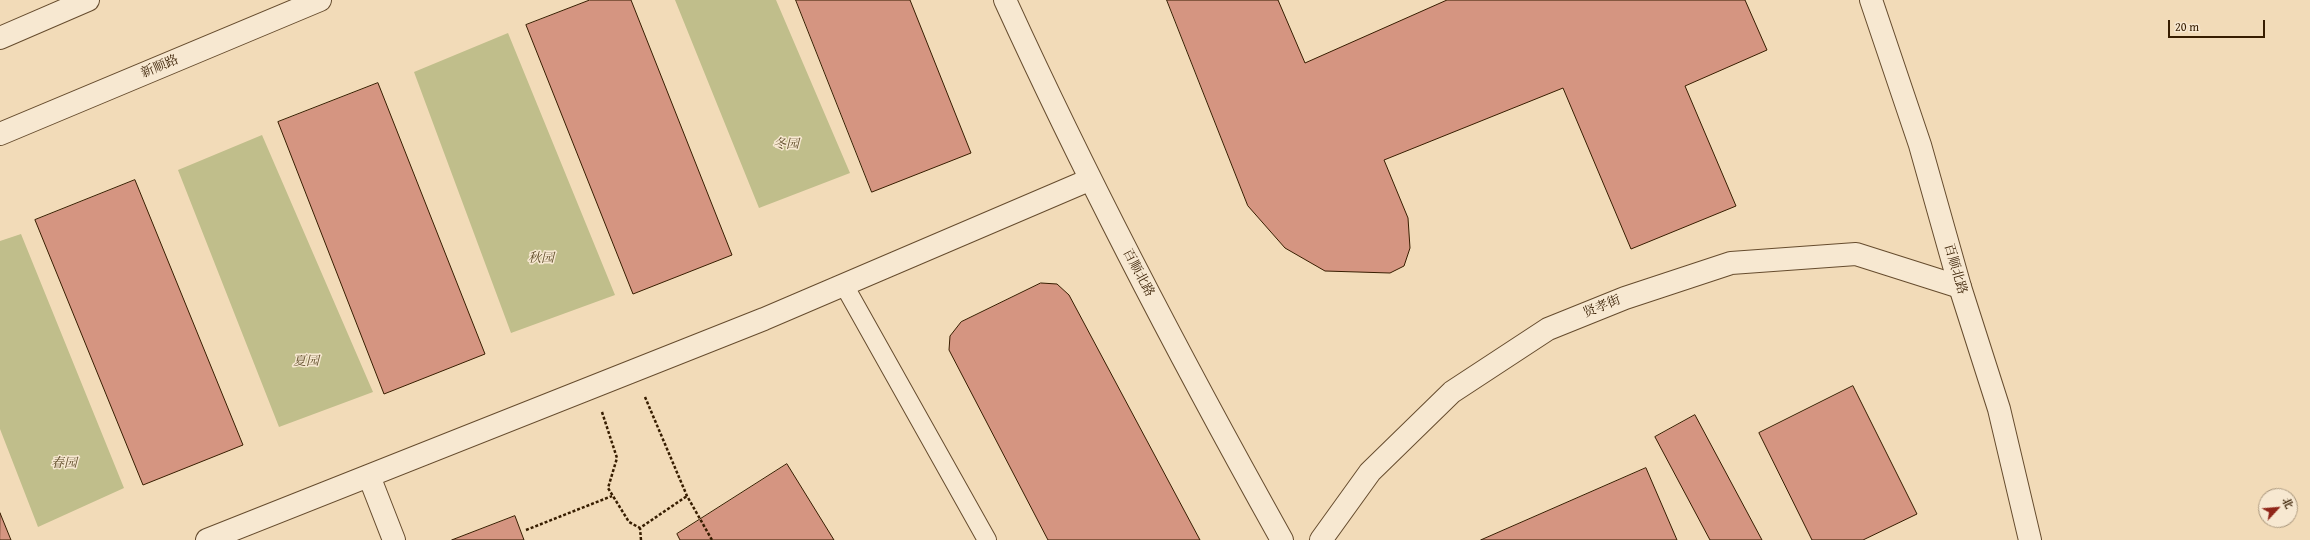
<!DOCTYPE html>
<meta charset="utf-8">
<style>
body{margin:0}
#map{position:relative;width:2310px;height:540px;overflow:hidden;background:#f2dbb8;font-family:"Gentium Book Plus","Noto Serif SC",serif}
canvas{display:block}
.north{position:absolute;left:2258px;top:488px;width:40px;height:40px;box-sizing:border-box;background:#f7e8d1;border:1px solid #aa977d;border-radius:50%;rotate:64deg;font-size:11px;font-weight:700;line-height:16px;text-align:center;color:#371d00}
.north::after{content:'';display:block;margin:auto;width:14px;height:18px;background:#8f2418;clip-path:polygon(50% 0,100% 100%,50% 72%,0 100%)}
.scale{position:absolute;left:2168px;top:20px;width:97px;height:18px;box-sizing:border-box;border:2px solid #371d00;border-top:0;padding-left:5px;font-size:12px;line-height:14px;white-space:nowrap;color:#371d00;-webkit-text-stroke:3px #f7e8d1;paint-order:stroke}
</style>
<div id="map">
<canvas width="2310" height="540"></canvas>
<div class="north">北</div>
<div class="scale">20 m</div>
</div>
<script>
const context = document.querySelector('canvas').getContext('2d');
context.lineJoin = 'round';
function fillPath(path, color) { context.fillStyle = color; context.fill(path, 'evenodd'); }
function stroke(path, color, width, dash) { context.strokeStyle = color; context.lineWidth = width; context.lineCap = dash ? 'butt' : 'round'; context.setLineDash(dash || []); context.stroke(path); }
function label(font, color, halo, rows, align = 'center') {
  context.font = font + ' "Gentium Book Plus","Noto Serif SC",serif'; context.lineWidth = 3; context.setLineDash([]); context.textBaseline = 'middle'; context.strokeStyle = halo; context.fillStyle = color; for (const [text, x, y, turn = 0] of rows) {
    context.save(); context.translate(x, y); context.rotate((+turn || 0) * Math.PI / 180); context.textAlign = isNaN(turn) ? turn : align; if (halo) context.strokeText(text, 0, 0); context.fillText(text, 0, 0); context.restore();
  }
}
const green = new Path2D(`
 M675 0H776L850 173 759 208Z
 M508 33 615 295 511 333 414 72Z
 M262 135 373 392 279 427 178 170Z
 M21 234 124 488 38 527 0 429V241Z`);
const building = new Path2D(`
 M590 0H631L732 255 633 294 526 25Z
 M796 0H910L971 153 872 192Z
 M1167 0H1278L1305 63 1447 0H1745L1767 50 1685 86 1736 206 1631 249 1563 88 1384 160 1408 218 1410 248 1404 266 1390 273 1325 271 1285 248 1248 206Z
 M378 83 485 354 384 394 278 122Z
 M135 180 243 445 143 485 35 220Z
 M1041 283 1057 284 1069 295 1200 540H1048L949 350 950 336 961 322Z
 M1853 386 1917 514 1863 540H1812L1759 433Z
 M1695 415 1762 540H1710L1655 437Z
 M787 464 834 540H680L677 534Z
 M1646 468 1677 540H1481Z
 M0 513 11 540H0Z
 M515 516 524 540H452Z`);
const path = new Path2D(`
 M645 397 687 496 712 540
 M602 412 617 458 608 488 629 522 640 528
 M526 530 612 496
 M641 540 640 528 687 496`);
const service = new Path2D(`
 M844 285 987 540`);
const minor = new Path2D(`
 M369 476 394 540
 M207 540 764 319 1089 180
 M1321 540 1370 472 1452 392 1548 329 1625 298 1731 263 1856 254 1960 287`);
const tertiary = new Path2D(`
 M1005 0C1089 184 1183 363 1282 540
 M1871 0 1920 145 1960 287 1999 409 2030 540
 M0 38 88 0
 M0 134 320 0`);
const streetNames = [
 ["新顺路",160,67,-23],
 ["百顺北路",1955,269,74],
 ["百顺北路",1138,273,62],
 ["贤孝街",1602,307,-22]
];
const parkNames = [
 ["冬园",786,145],
 ["秋园",541,259],
 ["夏园",306,362],
 ["春园",64,464]
];
fillPath(green, '#c0be8b');
fillPath(building, '#d59581');
stroke(building, '#371d00', 1);
stroke(service, '#664c2e', 20);
stroke(minor, '#664c2e', 24);
stroke(tertiary, '#664c2e', 24);
stroke(path, '#371d00', 2.5, [3, 2]);
stroke(service, '#f7e8d1', 18);
stroke(minor, '#f7e8d1', 22);
stroke(tertiary, '#f7e8d1', 22);
label('13px', '#371d00', '#f7e8d1', streetNames);
label('italic 13px', '#604d2a', '#f7e8d1', parkNames);
</script>
